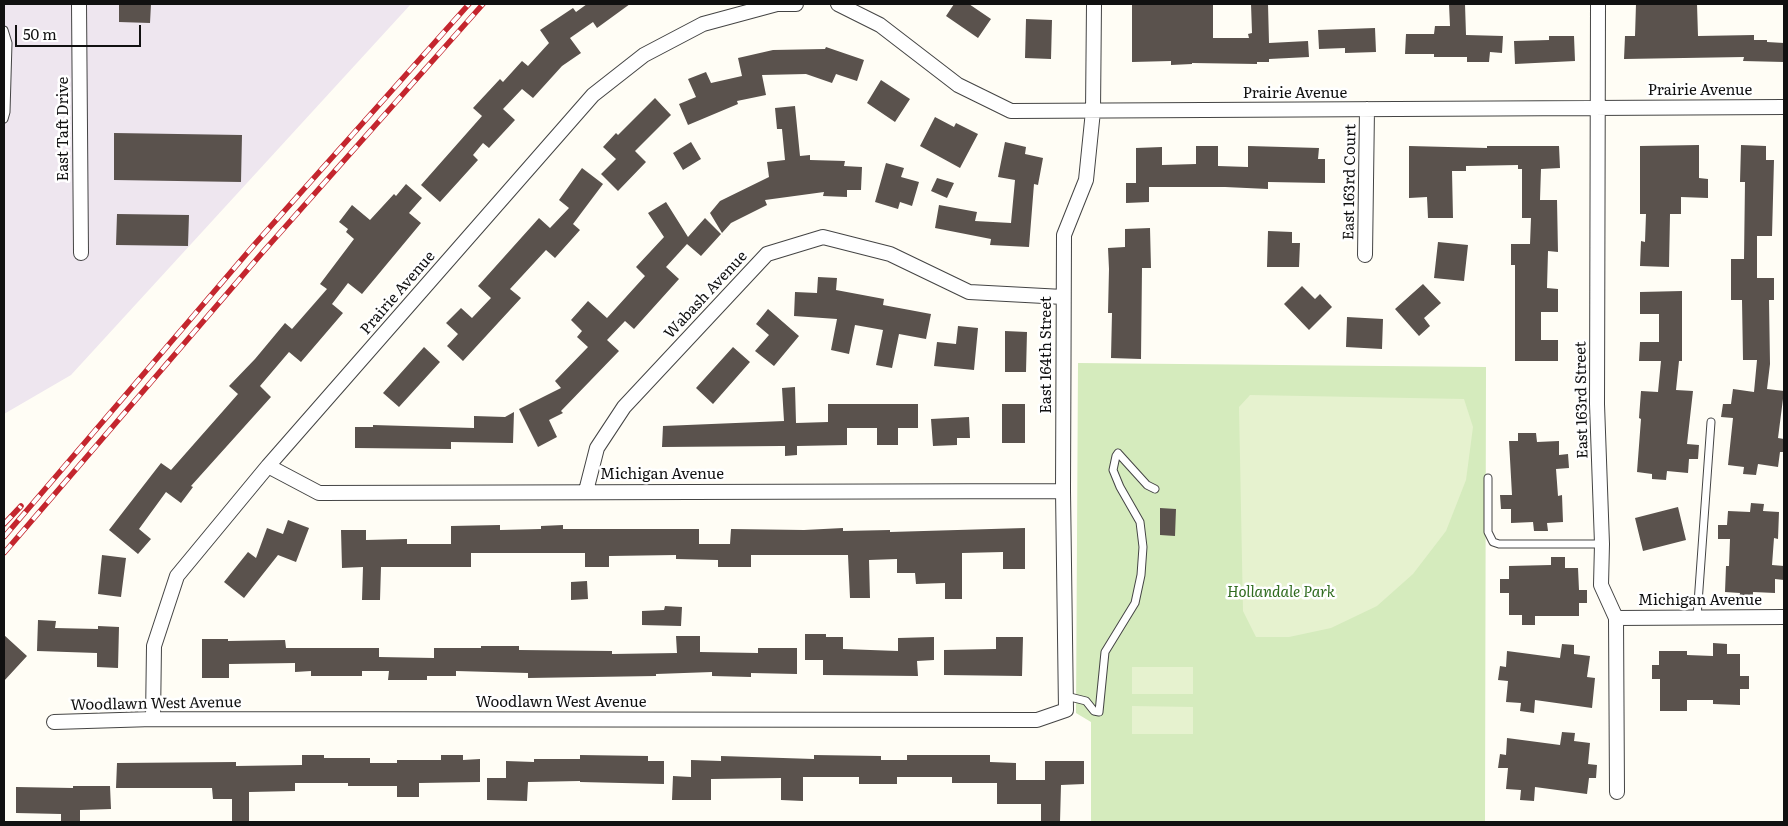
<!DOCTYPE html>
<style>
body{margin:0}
#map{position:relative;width:1788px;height:826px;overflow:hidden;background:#fffdf5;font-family:Literata,serif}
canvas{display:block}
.frame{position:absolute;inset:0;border:5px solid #111;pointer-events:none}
.scale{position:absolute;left:15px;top:25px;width:126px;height:22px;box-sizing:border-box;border:2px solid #111;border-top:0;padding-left:6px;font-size:15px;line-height:18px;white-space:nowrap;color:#111;-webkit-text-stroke:4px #fff;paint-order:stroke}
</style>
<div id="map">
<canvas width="1788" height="826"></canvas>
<div class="frame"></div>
<div class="scale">50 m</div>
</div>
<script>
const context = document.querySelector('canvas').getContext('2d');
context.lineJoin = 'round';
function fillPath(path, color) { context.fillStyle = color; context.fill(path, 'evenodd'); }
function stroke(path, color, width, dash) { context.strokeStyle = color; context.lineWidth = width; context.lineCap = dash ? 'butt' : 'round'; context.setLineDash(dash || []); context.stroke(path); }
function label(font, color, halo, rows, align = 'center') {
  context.font = font + ' Literata,serif'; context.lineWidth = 5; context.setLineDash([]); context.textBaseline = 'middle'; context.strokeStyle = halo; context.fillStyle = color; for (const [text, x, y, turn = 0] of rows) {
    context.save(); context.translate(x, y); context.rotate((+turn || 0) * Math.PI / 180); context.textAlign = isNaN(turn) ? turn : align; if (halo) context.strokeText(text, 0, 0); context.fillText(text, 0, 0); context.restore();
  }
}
const industrial = new Path2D(`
 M4 4H411L71 375 4 414Z`);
const green = new Path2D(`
 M1078 363 1486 367 1485 822H1091V722L1076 713Z`);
const pitch = new Path2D(`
 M1250 395 1464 399 1473 427 1466 480 1446 531 1413 574 1377 606 1331 628 1289 637H1256L1243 611 1239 407Z
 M1132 667H1193V694H1132Z
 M1132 706 1193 707V734H1132Z`);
const building = new Path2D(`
 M119 4H151L150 23 119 22Z
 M587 4H630L597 28 593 22 570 38 581 53 562 66 533 98 522 89 503 109 515 120 489 148 483 143 473 155 478 160 440 202 421 185 482 116 473 108 500 79 503 82 522 61 528 66 549 43 540 30 573 8 576 12Z
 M954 4H969L991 19 978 38 946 16Z
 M1132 4H1213V38H1249L1248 34 1252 33 1251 4H1268L1269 43 1308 41 1309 57 1269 59V62H1257V64L1192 63V64L1171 65V61L1132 62Z
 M1449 4H1465L1466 35 1503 36 1502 53 1490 52 1489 62H1467V57H1434V54H1405L1406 34H1434L1435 26H1450Z
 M1636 4H1697L1698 36 1754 35V40H1767V42L1784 43V62L1743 61 1744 57 1624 59 1625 36H1635Z
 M1026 19 1052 20 1051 59 1025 58Z
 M1375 28 1376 52 1345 53V48L1319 49 1318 30Z
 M1549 36H1574L1575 61 1515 64 1514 41 1549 40Z
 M826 47 864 60 857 81 836 74 832 83 806 74 762 75 766 95 737 101 738 104 688 125 679 104 696 97 688 79 706 72 711 83 742 76 738 58 773 50 825 49Z
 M881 80 910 99 895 122 867 103Z
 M655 98 671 115 635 151 646 162 618 191 601 174 616 159 603 147 616 133 618 135Z
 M795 106 800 156 810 155V160L845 161 844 166 862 167 861 190H847V197L823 196 824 192 765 200 767 205 731 223 722 233 710 213 720 201 769 177 767 162 785 160 782 129H777L775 108Z
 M935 117 954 127 956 123 978 134 960 168 920 146Z
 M114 133 242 135 241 182 114 180Z
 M691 142 701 159 683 170 673 153Z
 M1005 142 1026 147 1025 154 1043 158 1038 185 1034 184 1029 247 990 245 991 239 935 228 939 205 977 212 975 221 1011 223 1015 180 998 177Z
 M1699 145V178L1708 179V198L1681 197V214H1670L1669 267 1640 266 1641 241 1645 242 1646 214H1640V146Z
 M1741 145 1766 146V160H1774L1772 236H1757V278H1774V300H1769L1770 364 1767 389 1784 391 1778 438 1784 439V452H1780L1778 467 1758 464 1756 475 1743 474 1744 467 1728 465 1733 418 1721 417 1723 404H1731L1733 389 1754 392 1757 360H1743L1742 300H1731V259H1744L1745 182H1740Z
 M1196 146H1218V166L1248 167V146L1319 148 1318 159H1325V183L1268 182V189L1225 187H1149V202L1126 203V183H1136V148L1162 147V165L1196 164Z
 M1409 146 1487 148V146H1559L1560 168 1541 169 1540 200H1557L1558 252 1548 251 1547 288 1558 289V312H1541V340H1558V361H1515V265H1511V244H1530L1531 218H1522V169H1518V165L1466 166V171H1452L1453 218H1428L1427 197 1409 198Z
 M886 163 904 168 901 177 919 182 912 206 900 202 898 209 875 202Z
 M582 168 603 184 573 224 580 230 555 258 546 250 510 289 521 298 463 361 447 346 458 334 446 323 461 308 472 318 491 298 478 286 539 218 550 228 569 208 559 200Z
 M937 178 954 183 947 198 931 191Z
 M406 184 422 198 409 213 421 223 362 294 348 283 332 304 343 313 301 362 289 352 260 386 271 397 191 486 193 487 181 503 166 492 139 529 151 539 138 554 109 530 161 463 171 470 238 394 229 386 255 359 285 323 292 329 327 289 320 284 354 239 346 232 348 229 339 222 352 205 370 220 394 194 396 196Z
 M666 202 688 237 705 218 721 234 701 256 687 244 666 267 679 279 634 329 625 321 607 340 619 351 561 411 563 413 549 420 557 437 538 447 519 409 561 388 555 381 588 347 577 337 582 331 571 320 588 301 607 318 645 276 636 267 664 237 648 213Z
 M117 214 189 215 188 246 116 245Z
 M1150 228 1151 268H1142L1141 359 1111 358 1112 313H1108L1109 269 1108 248 1125 247V229Z
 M1268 231 1292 232V243H1300L1299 267H1267Z
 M1438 242 1468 245 1464 281 1434 278Z
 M818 277 837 278 836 290 884 299 883 305 931 314 926 339 899 334 892 368 876 365 883 330 855 325 849 354 831 350 837 319 794 316 795 292 817 293Z
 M1423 284 1441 303 1424 318 1430 326 1419 336 1395 309Z
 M1302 286 1315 299 1320 294 1332 307 1309 330 1284 304Z
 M1682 291V361H1679L1676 390 1693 391 1687 444 1699 445 1698 459H1689L1688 473 1667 471 1666 480 1652 479V474L1637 472 1641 419 1639 418 1641 391 1658 392 1661 361H1639L1640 342H1659V314H1640V292Z
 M768 309 799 336 774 366 755 351 769 335 756 324Z
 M1347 317 1383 319 1382 349 1346 347Z
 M958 326 978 328 974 370 934 366 937 342 956 344Z
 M1005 331 1027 332 1026 372H1005Z
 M424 347 440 362 399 407 383 393Z
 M733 347 750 362 713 404 696 388Z
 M795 387 796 423 828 422V404H918V428H898V445H877V428H847V445L797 446V455L785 456V446H781L662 447 663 426 784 421 782 388Z
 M1002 404H1025V443H1002Z
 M514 412 513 443 451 442V449L355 448V427H373V425L474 428V416L505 417Z
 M969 417 970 438H957V445L933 446 931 419Z
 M1518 433H1536L1537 442 1559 441V455L1568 454 1569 468 1556 469 1558 496 1562 495 1563 522 1547 523 1548 531H1534L1533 522 1511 523V509H1501L1500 495H1512L1509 441H1518Z
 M1751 503 1764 504 1763 511 1779 512 1778 539 1774 538 1772 565 1784 566V580L1775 579V593L1753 592V601L1739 600 1740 593 1725 592 1726 566H1729L1730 539H1718V525H1727L1728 511 1750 512Z
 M1678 507 1686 540 1643 551 1635 518Z
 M1160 508 1176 509 1175 536 1160 535Z
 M288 520 309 528 296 562 278 555 244 598 224 582 248 552 256 558 267 528 283 534Z
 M500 525V530L541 529V526L563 525V529H699V544H730L731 529 804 530 843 528V531L890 530V532L1025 528V569H1003V552L962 553V599H945V583L916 584 915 573H897V559L869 560 870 598H850L848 555H751V567H718V560L676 559V555L609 556V567H585V553H471V567H381L380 600H362L363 567 342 568 341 530H366V540L407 539V544H451V526Z
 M102 555 126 558 121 597 98 594Z
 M1551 557H1565V568H1578L1579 590H1587V603H1579V616H1535V625H1522V615H1509V593H1500V579H1509V566L1551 565Z
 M587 581 588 599 571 600V582Z
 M665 606 682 607 681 626 642 625V611L664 610Z
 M38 620 56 621 55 628 98 629V626L119 627 118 668 97 667V653L37 651Z
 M805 634H826V637H843V649L898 651V638L934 637V660L917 661 918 676 823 675V660H805Z
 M4 635 27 656 4 681Z
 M676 636H700V652L758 653V648H797V674L751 673V677L712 676V672L656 674V676L528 678V673L456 671V676H427V680H388L389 671H362V676H311V671L295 672V663L229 664V678H202V639H228V641L285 640 286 648H379V657L434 658V648H481V646H519V650L612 651V654L677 653Z
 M996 637H1023L1022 676 944 675V650L996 649Z
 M1713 643 1727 644V654H1740V676H1749V689H1740V705L1713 704V700H1687V711H1660V679H1652V665H1659V651H1687V655L1713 656Z
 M1562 644 1574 645V654L1590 656 1587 677 1595 678 1592 708 1535 700 1534 713 1520 711 1521 703 1506 702 1508 681 1498 680 1500 666 1506 667 1507 651 1560 658Z
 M1562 732 1575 733 1574 741 1590 743 1588 764 1597 765 1596 778H1589L1587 794 1535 787 1534 801 1520 800 1521 790 1506 789 1508 768H1498L1500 754 1506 755 1507 738 1560 745Z
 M302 755H324V758H370V763H397V760H441V755H463V760L480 759V782L419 783V797H397V786H348V783H295V791L249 792V822H232V799H213L212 788H116L117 763 236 762V766L302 765Z
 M580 755 648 756V761H664V784L580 782V781L528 782 527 801 487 800V778H506V761L534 762V759H580Z
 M814 755 881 756V760H907V755H990V762L1016 763V780H1045V761H1084V784L1061 785 1060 822H1041V804H997V783H952V777H897V784H859V777H803V801L781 800V778L711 779V800H672L673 776 691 777V760L721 761V756L814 759Z
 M73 786H110L111 809 80 810V822H61V814L16 813V787L73 788Z`);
const service = new Path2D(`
 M4 30 8 43 6 112 4 119
 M1488 478V532L1493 542 1499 544H1602
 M1697 617 1711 422
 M1066 696 1086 701 1094 711 1099 712 1105 652 1135 603 1141 575 1143 547 1140 522 1120 487 1113 470 1116 456 1118 453 1147 485 1155 489`);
const minor = new Path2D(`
 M79 4 81 253
 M838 4 880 25 958 85 1011 111 1784 107
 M1598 4 1597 404 1602 544 1601 585 1616 618 1617 792
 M1365 255 1367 109
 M268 466 319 493 1063 491
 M586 491 597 448 624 407 767 254 823 237 890 254 969 292 1063 297
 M1616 618 1784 617
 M153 719 154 646 177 576 268 466 593 95 644 55 703 24 777 4H796
 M54 722 153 719 1037 720 1066 710 1063 491 1064 235 1086 180 1093 111 1094 4`);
const rail = new Path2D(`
 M4 524 21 506
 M4 537 254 245 469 4
 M4 553 262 253 483 4`);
const streetNames = [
 ["Prairie Avenue",1700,91],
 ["Prairie Avenue",1295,94],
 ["East Taft Drive",64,129,-90],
 ["East 163rd Court",1350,182,-89],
 ["Prairie Avenue",398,293,-49],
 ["Wabash Avenue",706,295,-47],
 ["East 164th Street",1047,355,-90],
 ["East 163rd Street",1582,400,-91],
 ["Michigan Avenue",662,475],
 ["Michigan Avenue",1700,601],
 ["Woodlawn West Avenue",561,703],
 ["Woodlawn West Avenue",156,704,-1]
];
const parkNames = [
 ["Hollandale Park",1281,593]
];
fillPath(industrial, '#eee6ef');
fillPath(green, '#d5ebbd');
fillPath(pitch, '#e6f2cf');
fillPath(building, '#5a524d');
stroke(service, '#444', 9);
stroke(minor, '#444', 16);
stroke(service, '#fff', 7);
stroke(minor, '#fff', 14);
stroke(rail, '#c4262e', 5.5);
stroke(rail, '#fff', 4, [11]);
label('15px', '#111', '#fff', streetNames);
label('italic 15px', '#2f6b1f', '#fff', parkNames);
</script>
